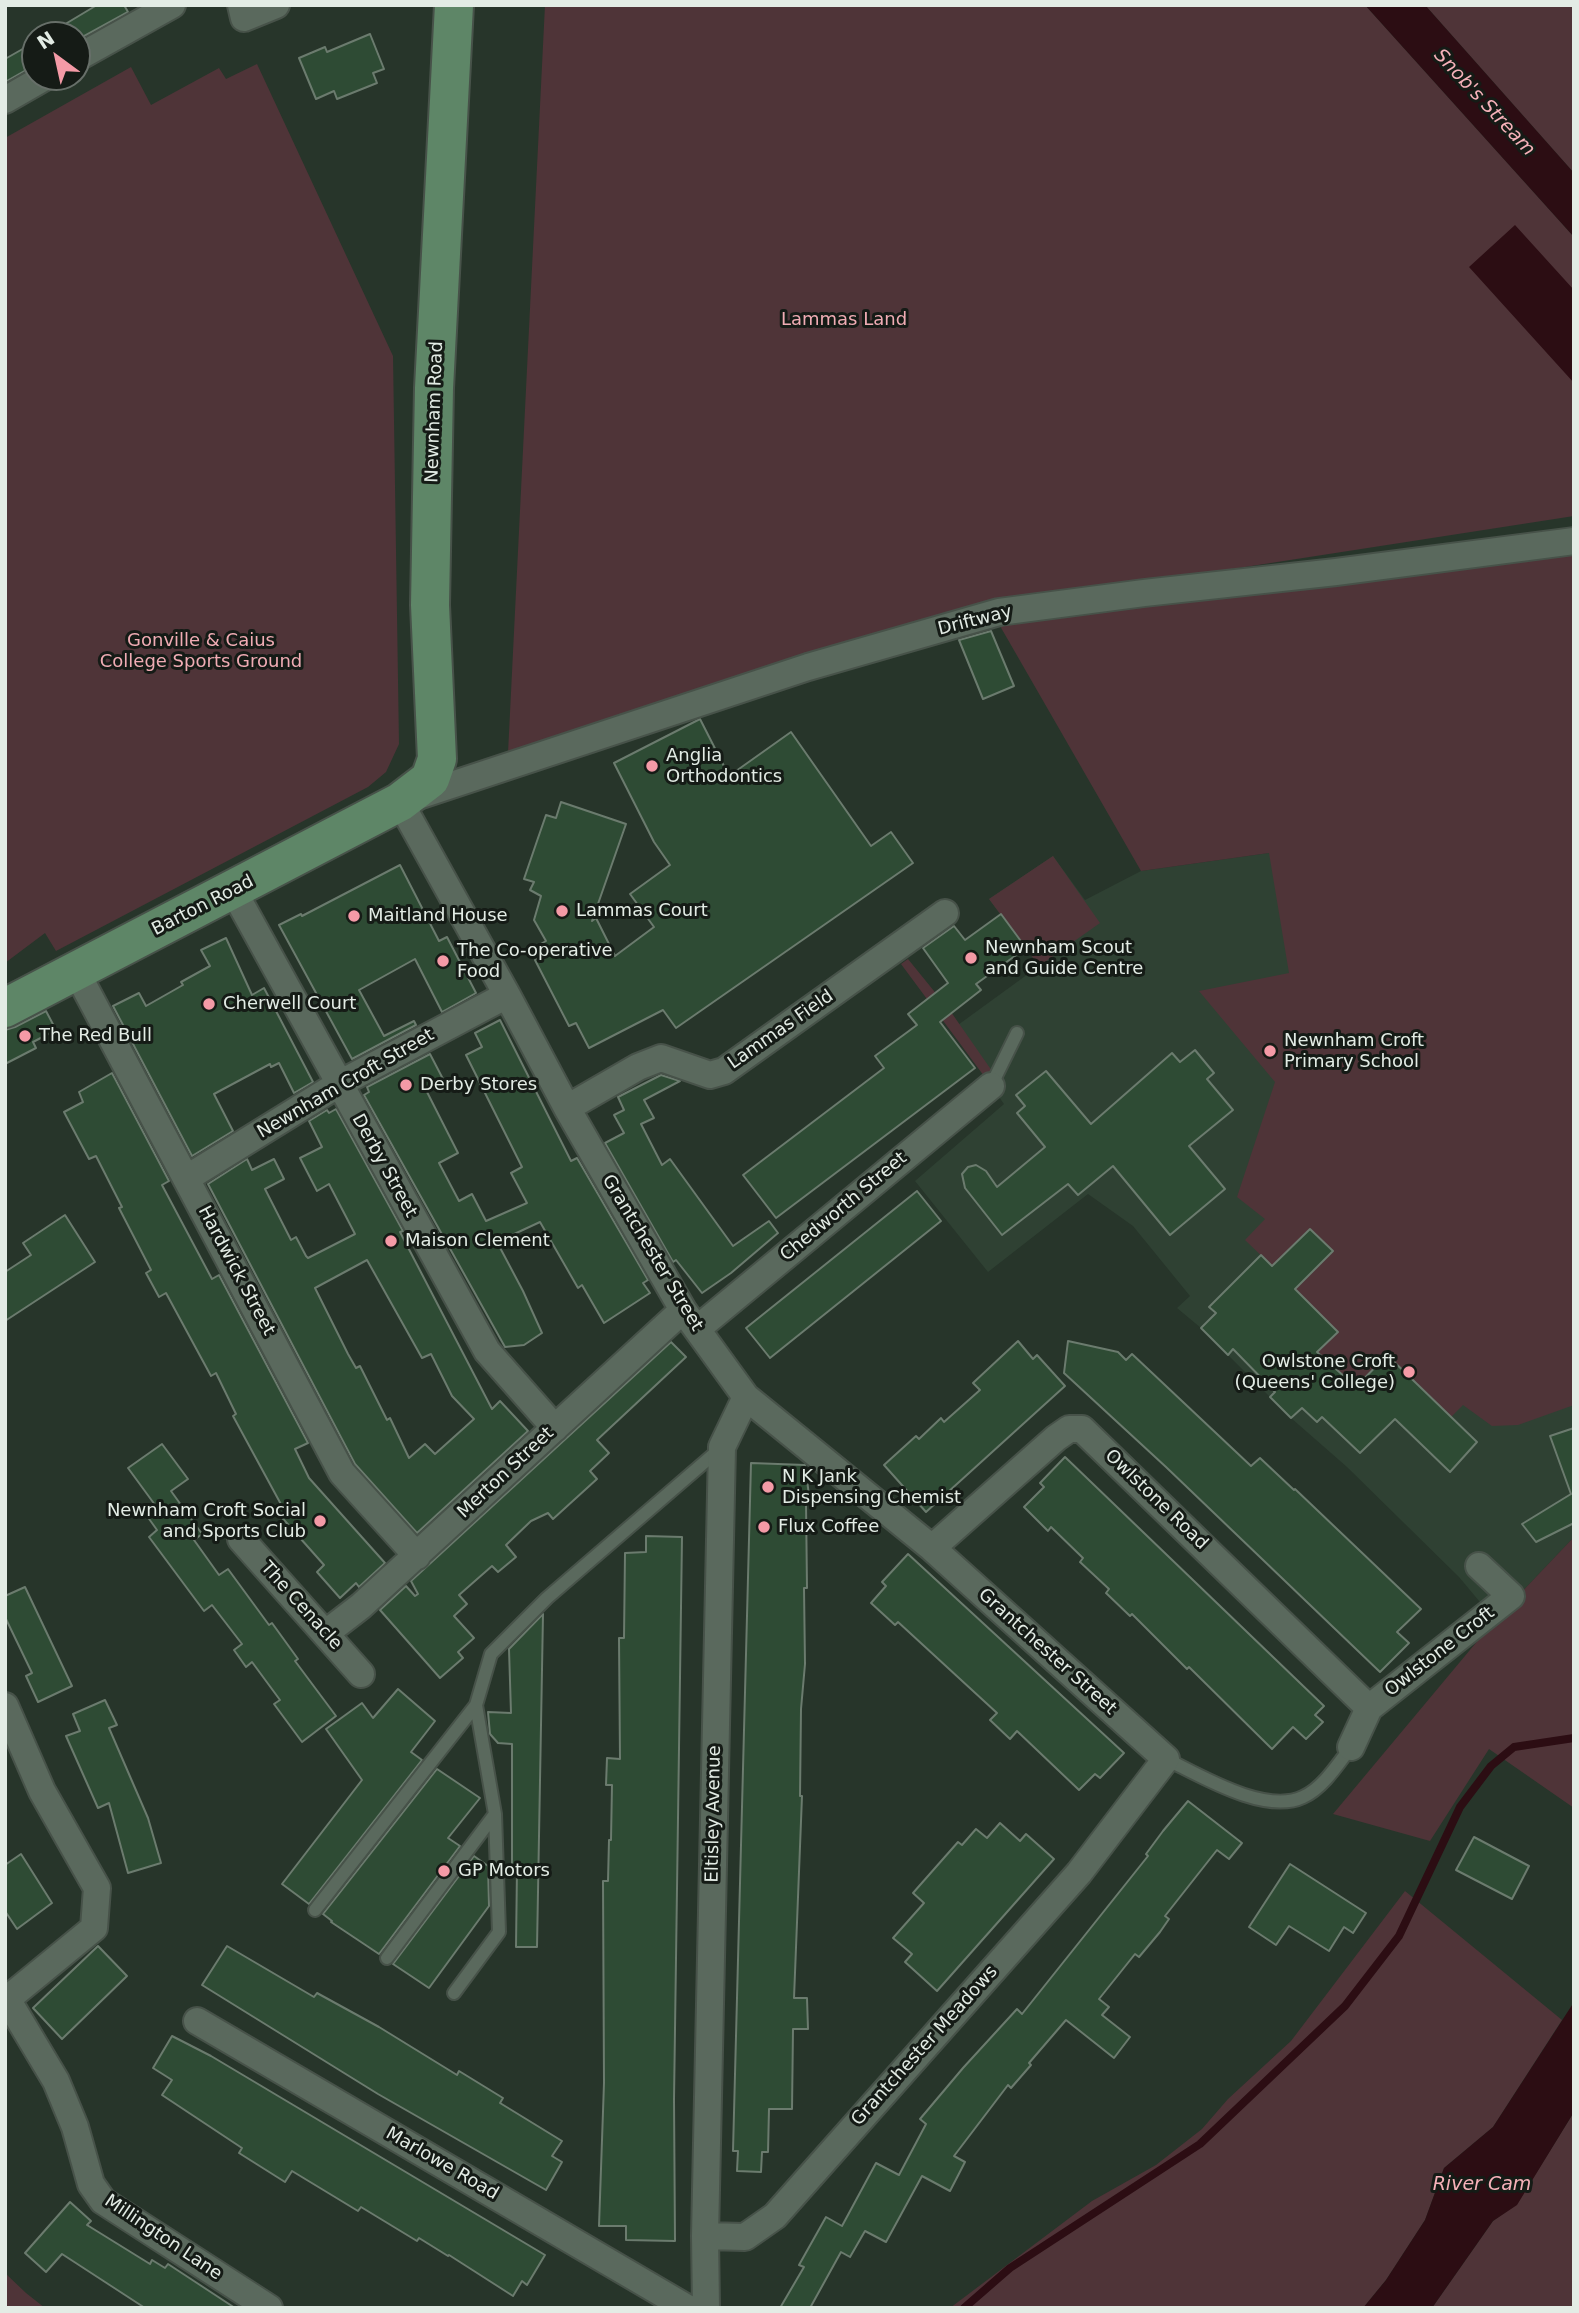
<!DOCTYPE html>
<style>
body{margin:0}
#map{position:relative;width:1579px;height:2313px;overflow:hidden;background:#27352a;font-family:"DejaVu Sans",sans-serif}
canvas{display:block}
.frame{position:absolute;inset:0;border:7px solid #e3ece5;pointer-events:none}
.north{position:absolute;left:21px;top:21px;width:70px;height:70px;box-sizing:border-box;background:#151b16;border:2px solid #676f69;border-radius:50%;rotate:327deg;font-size:19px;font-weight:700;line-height:28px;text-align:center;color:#e3ece5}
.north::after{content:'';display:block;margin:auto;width:24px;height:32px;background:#f49aa6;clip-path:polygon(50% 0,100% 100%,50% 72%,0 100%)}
</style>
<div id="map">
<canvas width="1579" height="2313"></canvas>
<div class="frame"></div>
<div class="north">N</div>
</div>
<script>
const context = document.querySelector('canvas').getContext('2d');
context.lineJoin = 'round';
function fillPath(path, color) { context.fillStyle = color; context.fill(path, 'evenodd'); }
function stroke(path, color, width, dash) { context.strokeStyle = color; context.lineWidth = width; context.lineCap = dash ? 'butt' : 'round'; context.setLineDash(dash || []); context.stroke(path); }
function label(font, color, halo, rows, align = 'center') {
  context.font = font + ' "DejaVu Sans",sans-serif'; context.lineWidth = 6; context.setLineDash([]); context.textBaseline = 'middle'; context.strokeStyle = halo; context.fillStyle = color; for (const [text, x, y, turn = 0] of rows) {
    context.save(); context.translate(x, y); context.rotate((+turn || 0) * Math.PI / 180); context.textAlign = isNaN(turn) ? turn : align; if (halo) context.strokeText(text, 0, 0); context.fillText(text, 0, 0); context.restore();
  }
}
const built = new Path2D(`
 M1574 770V1537L1495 1620 1459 1577 1347 1467 1291 1418 1201 1328 1177 1308 1190 1296 1133 1226 1088 1194 988 1272 915 1181 1004 1104 951 1030 1039 966 989 899 1053 856 1085 900 1141 871 1524 817Z`);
const green = new Path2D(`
 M545 5H1365L1574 237V516L974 609 508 753Z
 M1425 5H1574V173Z
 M257 64 393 356 399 744 386 772 368 787 56 951 45 933 5 963V138L131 67 151 105 219 68 226 79Z
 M1574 553V1405L1518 1425 1492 1426 1463 1405 1451 1417 1387 1356 1354 1390 1338 1371 1321 1388 1301 1368 1338 1332 1295 1289 1332 1251 1309 1229 1272 1266 1245 1240 1265 1219 1237 1197 1275 1082 1199 991 1289 973 1269 853 1141 871 996 619Z
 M1053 856 1100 923 1039 966 989 899Z
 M908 959 951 1012 992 1071 987 1080 901 964Z
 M1574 1537V1808L1489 1749 1430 1841 1333 1814 1495 1620Z
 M1405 1891 1562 2020 1493 2127 1444 2168 1425 2220 1386 2280 1363 2308H950L1092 2201 1156 2165 1202 2129 1228 2099 1291 2041Z
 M1574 2112V2308H1432L1493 2221 1517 2204Z
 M5 2273 26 2293 45 2308H5Z`);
const water = new Path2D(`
 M1365 5H1425L1574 173V237Z
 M1515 225 1574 290V383L1469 267Z
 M1574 2002V2112L1517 2205 1493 2221 1432 2308H1363L1386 2280 1425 2220 1444 2168 1493 2127Z`);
const stream = new Path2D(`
 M964 2308 1010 2268 1200 2144 1345 2006 1399 1936 1460 1807 1491 1766 1514 1747 1574 1738`);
const building = new Path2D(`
 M97 5H124L128 12 77 40V35H47Z
 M370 34 384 69 373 73 377 83 337 99 334 91 316 99 299 58 325 47 327 52Z
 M35 42V65L5 82V59Z
 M991 631 1014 686 983 699 959 640Z
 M700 719 729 776 791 732 871 846 891 832 913 863 676 1028 663 1010 589 1048 576 1023 569 1026 535 960 542 956 537 946 546 941 534 920 541 896 530 890 534 882 524 879 537 841 546 815 556 818 561 802 626 824 592 921 596 918 615 956 654 927 630 894 670 865 654 842 614 763Z
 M400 865 439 941 447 937 476 993 442 1012 415 959 359 990 384 1036 414 1021 416 1025 352 1059 279 925 301 914 302 916Z
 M1001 914 1026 948 976 984 981 990 940 1022 975 1068 776 1218 743 1175 884 1068 875 1056 917 1025 908 1014 948 983 923 948 954 926 965 940Z
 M226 938 252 995 264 988 313 1082 294 1093 279 1063 271 1067 270 1064 214 1094 233 1131 192 1156 113 1006 139 993 146 1006 183 985 181 982 210 966 201 950Z
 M46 1011 56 1030 33 1042 36 1048 5 1064V1030L15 1027Z
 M500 1020 571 1161 577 1158 648 1280 643 1283 650 1293 604 1323 582 1285 578 1288 540 1222 497 1242 523 1291 542 1333 524 1345 505 1347 364 1095 369 1092 367 1087 430 1054 443 1079 425 1088 458 1153 439 1163 459 1201 472 1194 486 1221 527 1203 511 1173 522 1167 466 1055 482 1047 475 1033Z
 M1195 1050 1214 1073 1207 1079 1233 1110 1189 1146 1225 1189 1170 1235 1113 1166 1078 1195 1068 1184 1002 1235 965 1188 962 1174 968 1167 976 1165 986 1171 997 1187 1045 1147 1017 1113 1025 1106 1016 1095 1046 1071 1091 1124 1172 1053 1180 1062Z
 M112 1073 169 1181 162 1185 212 1279 219 1275 308 1443 295 1449 309 1478 385 1563 359 1587 356 1583 340 1598 317 1572 324 1565 277 1512 283 1508 233 1416 236 1414 216 1373 211 1376 166 1293 159 1297 146 1273 151 1270 119 1208 122 1207 96 1156 89 1159 64 1112 83 1102 79 1092Z
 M661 1075 680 1081 644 1100 654 1118 641 1124 662 1165 670 1159 733 1246 769 1221 778 1233 731 1273 702 1293 676 1260 673 1262 605 1143 624 1133 614 1115 624 1110 618 1097Z
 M336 1109 403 1231 400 1232 492 1409 500 1401 528 1431 417 1533 355 1464 208 1184 247 1159 252 1170 274 1159 284 1179 265 1189 291 1240 296 1237 306 1256 308 1258 355 1234 329 1184 317 1191 300 1158 322 1147 309 1121 327 1110 329 1113ZM367 1260 422 1358 431 1354 452 1396 474 1419 435 1454 425 1444 409 1458 390 1418 387 1420 360 1366 356 1368 348 1354 315 1288Z
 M917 1191 941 1221 770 1358 746 1328Z
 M65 1215 95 1262 5 1321V1272L31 1255 23 1243Z
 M1310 1229 1333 1251 1295 1289 1338 1332 1317 1352 1356 1387 1387 1355 1477 1442 1450 1472 1395 1419 1360 1453 1322 1417 1317 1422 1302 1408 1291 1418 1270 1397 1275 1392 1233 1349 1228 1355 1201 1328 1216 1313 1209 1307 1261 1255 1272 1266Z
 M1018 1341 1033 1359 1037 1355 1065 1386 926 1512 884 1465 916 1436 919 1439 941 1418 944 1422 980 1390 973 1383Z
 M1068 1341 1118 1352 1126 1360 1132 1354 1251 1466 1260 1458 1294 1490 1295 1489 1421 1609 1397 1632 1409 1643 1380 1672 1166 1467 1064 1373Z
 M671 1342 686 1357 597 1440 609 1453 590 1471 597 1479 553 1519 548 1513 531 1521 506 1545 516 1557 498 1572 492 1566 459 1595 467 1604 454 1616 474 1638 458 1652 463 1658 440 1678 380 1610 406 1586 415 1596 418 1594 411 1581Z
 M1574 1428V1523L1536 1542 1522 1524 1571 1494 1550 1436Z
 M162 1444 188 1479 171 1491 202 1534 194 1540 219 1575 228 1569 269 1625 272 1623 298 1659 295 1661 336 1716 302 1742 274 1704 280 1700 252 1662 246 1667 234 1650 242 1644 212 1605 204 1611 149 1537 157 1530 147 1516 158 1509 128 1468Z
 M1065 1457 1324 1706 1315 1715 1323 1722 1306 1739 1293 1727 1272 1749 1189 1667 1187 1669 1132 1614 1130 1616 1106 1593 1109 1589 1080 1562 1083 1558 1051 1527 1048 1531 1024 1507 1044 1487 1040 1483Z
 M751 1463 805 1465 810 1503 806 1502 807 1588H804L805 1664 801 1709 800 1796H802L794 1998H807L808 2029H793L792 2109H769L768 2152H762L761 2172 737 2171 738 2151H733Z
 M646 1536 682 1537 674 2099 675 2241 626 2240V2226H599L604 2083 603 1881H608L609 1840H611L612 1785H606L607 1758 620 1759 619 1638H624L625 1553 646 1552Z
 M908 1554 1124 1753 1100 1778 1095 1774 1079 1790 1017 1731 1010 1739 990 1720 997 1713 898 1622 895 1625 871 1603 886 1586 882 1582Z
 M25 1587 72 1686 38 1702 26 1676 32 1673 5 1617V1596Z
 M543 1614 537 1947H516L517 1868 512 1876V1744L498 1743 490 1734 488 1712 511 1713 509 1649Z
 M398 1689 435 1721 411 1752 422 1760 309 1904 282 1884 362 1780 326 1729 362 1703 373 1718Z
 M105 1700 117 1725 109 1728 148 1818 161 1863 128 1873 109 1803 98 1808 66 1736 80 1731 73 1714Z
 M437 1769 480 1798 448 1838 460 1846 379 1954 331 1922 332 1921 323 1914Z
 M1188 1801 1242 1843 1229 1859 1217 1850 1165 1916 1169 1919 1160 1932 1139 1957 1135 1954 1099 1999 1109 2007 1102 2015 1130 2037 1114 2058 1066 2020 1029 2063 1031 2065 1011 2088 1008 2085 954 2156 965 2162 950 2191 922 2176 886 2242 865 2231 850 2257 841 2252 810 2308H780L804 2267 799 2265 826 2217 842 2226 876 2163 899 2175 926 2124 920 2119 963 2068 1017 2009 1022 2014 1148 1856 1146 1854 1163 1831Z
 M1000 1823 1020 1841 1026 1834 1054 1859 937 1991 905 1962 912 1954 893 1938 924 1903 913 1893 958 1842 962 1845 976 1829 987 1838Z
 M1474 1837 1529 1866 1512 1899 1456 1870Z
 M21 1854 52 1903 17 1929 5 1911V1865Z
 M474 1856 488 1866 489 1906 429 1988 393 1964Z
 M1290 1864 1366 1913 1353 1933 1344 1927 1329 1951 1289 1926 1276 1945 1249 1927Z
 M98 1946 127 1976 62 2039 33 2008Z
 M227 1946 314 1997 317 1993 379 2027 457 2075 459 2071 503 2098 500 2103 562 2141 552 2156 562 2162 546 2190 378 2094 202 1985Z
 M172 2036 211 2056 545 2255 527 2285 522 2281 513 2296 449 2255 448 2256 419 2238 417 2241 361 2207 358 2211 292 2171 285 2182 239 2153 242 2148 162 2095 172 2080 153 2068Z
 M70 2202 91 2221 87 2225 150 2264 152 2260 165 2268 168 2264 235 2308H145L62 2254 46 2272 25 2253Z`);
const service = new Path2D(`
 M991 1086 1017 1033
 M1166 1759C1201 1776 1265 1815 1303 1797 1323 1788 1338 1764 1351 1747
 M315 1910 476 1705 491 1654 547 1598 721 1448
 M387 1958 495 1814
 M454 1993 499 1932 495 1814 476 1705`);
const minor = new Path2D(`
 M241 5 244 18 276 5
 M77 58 172 5
 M5 100 45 77
 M233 890 487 1351 555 1428
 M76 971 342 1473 417 1556
 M567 1108 638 1067 661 1058 710 1075 724 1071 945 913
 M187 1178 339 1084 507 995
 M697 1329 991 1086
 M241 1539 361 1674
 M932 1548 1056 1438 1069 1429H1082L1369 1708
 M326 1633 361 1606 683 1310
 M5 1706 42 1791 97 1888 94 1928 5 2001
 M1351 1747 1369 1708 1511 1596 1479 1566
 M7 1999 56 2081 75 2127 91 2184 103 2201 269 2308
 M197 2021 687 2308
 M705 2236 745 2237 775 2216 1079 1873 1166 1759 932 1548 746 1397 683 1310 567 1108 507 995 400 802 808 667 999 612 1144 593 1336 572 1574 541
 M706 2308 705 2236 722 1447 746 1397`);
const primary = new Path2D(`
 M5 1008 400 802 430 779 437 759 430 605 434 388 454 5`);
const markers = [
 [652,766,7,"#f49aa6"],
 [562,911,7,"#f49aa6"],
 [354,916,7,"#f49aa6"],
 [971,958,7,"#f49aa6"],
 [443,961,7,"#f49aa6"],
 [209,1004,7,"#f49aa6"],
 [25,1036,7,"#f49aa6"],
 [1270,1051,7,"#f49aa6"],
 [406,1085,7,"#f49aa6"],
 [391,1241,7,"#f49aa6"],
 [1409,1372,7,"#f49aa6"],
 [768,1487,7,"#f49aa6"],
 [320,1521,7,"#f49aa6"],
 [764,1527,7,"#f49aa6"],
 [444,1871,7,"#f49aa6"]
];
const parkNames = [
 ["Lammas Land",844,320],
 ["Gonville & Caius",201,641],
 ["College Sports Ground",201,662]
];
const streetNames = [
 ["Newnham Road",435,412,-88],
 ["Driftway",975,621,-14],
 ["Barton Road",203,906,-27],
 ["Lammas Field",781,1030,-35],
 ["Newnham Croft Street",346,1084,-30],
 ["Derby Street",384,1166,61],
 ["Chedworth Street",844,1207,-40],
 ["Grantchester Street",652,1253,59],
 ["Hardwick Street",236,1271,62],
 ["Merton Street",506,1473,-43],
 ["Owlstone Road",1156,1500,44],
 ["The Cenacle",301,1606,48],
 ["Grantchester Street",1047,1652,42],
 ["Owlstone Croft",1440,1652,-38],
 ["Eltisley Avenue",714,1814,-89],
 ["Grantchester Meadows",925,2046,-48],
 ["Marlowe Road",442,2164,30],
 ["Millington Lane",163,2238,34]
];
const poiNames = [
 ["Anglia",666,756],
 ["Orthodontics",666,777],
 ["Lammas Court",576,911],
 ["Maitland House",368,916],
 ["Newnham Scout",985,948],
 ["and Guide Centre",985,969],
 ["The Co-operative",457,951],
 ["Food",457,972],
 ["Cherwell Court",223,1004],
 ["The Red Bull",39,1036],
 ["Newnham Croft",1284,1041],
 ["Primary School",1284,1062],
 ["Derby Stores",420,1085],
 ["Maison Clement",405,1241],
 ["Owlstone Croft",1395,1362,"right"],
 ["(Queens' College)",1395,1383,"right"],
 ["N K Jank",782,1477],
 ["Dispensing Chemist",782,1498],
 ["Newnham Croft Social",306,1511,"right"],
 ["and Sports Club",306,1532,"right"],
 ["Flux Coffee",778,1527],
 ["GP Motors",458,1871]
];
const waterNames = [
 ["Snob's Stream",1484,103,47],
 ["River Cam",1482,2185]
];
fillPath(built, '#2f4133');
fillPath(green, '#4f3438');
fillPath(water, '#2c0d13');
stroke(stream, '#2c0d13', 8);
fillPath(building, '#2e4b34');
stroke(building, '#6b7b6e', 2);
stroke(service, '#475249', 16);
stroke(minor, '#475249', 30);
stroke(primary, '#475249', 42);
stroke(service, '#5a695d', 12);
stroke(minor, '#5a695d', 26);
stroke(primary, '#5e8667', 38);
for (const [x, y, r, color] of markers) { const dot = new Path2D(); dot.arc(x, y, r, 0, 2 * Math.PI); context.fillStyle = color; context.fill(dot); stroke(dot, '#151b16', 2.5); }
label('18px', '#f0acb4', '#151b16', parkNames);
label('18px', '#e3ece5', '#151b16', streetNames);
label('18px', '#e3ece5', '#151b16', poiNames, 'left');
label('italic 19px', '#f6b1b9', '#151b16', waterNames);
</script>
